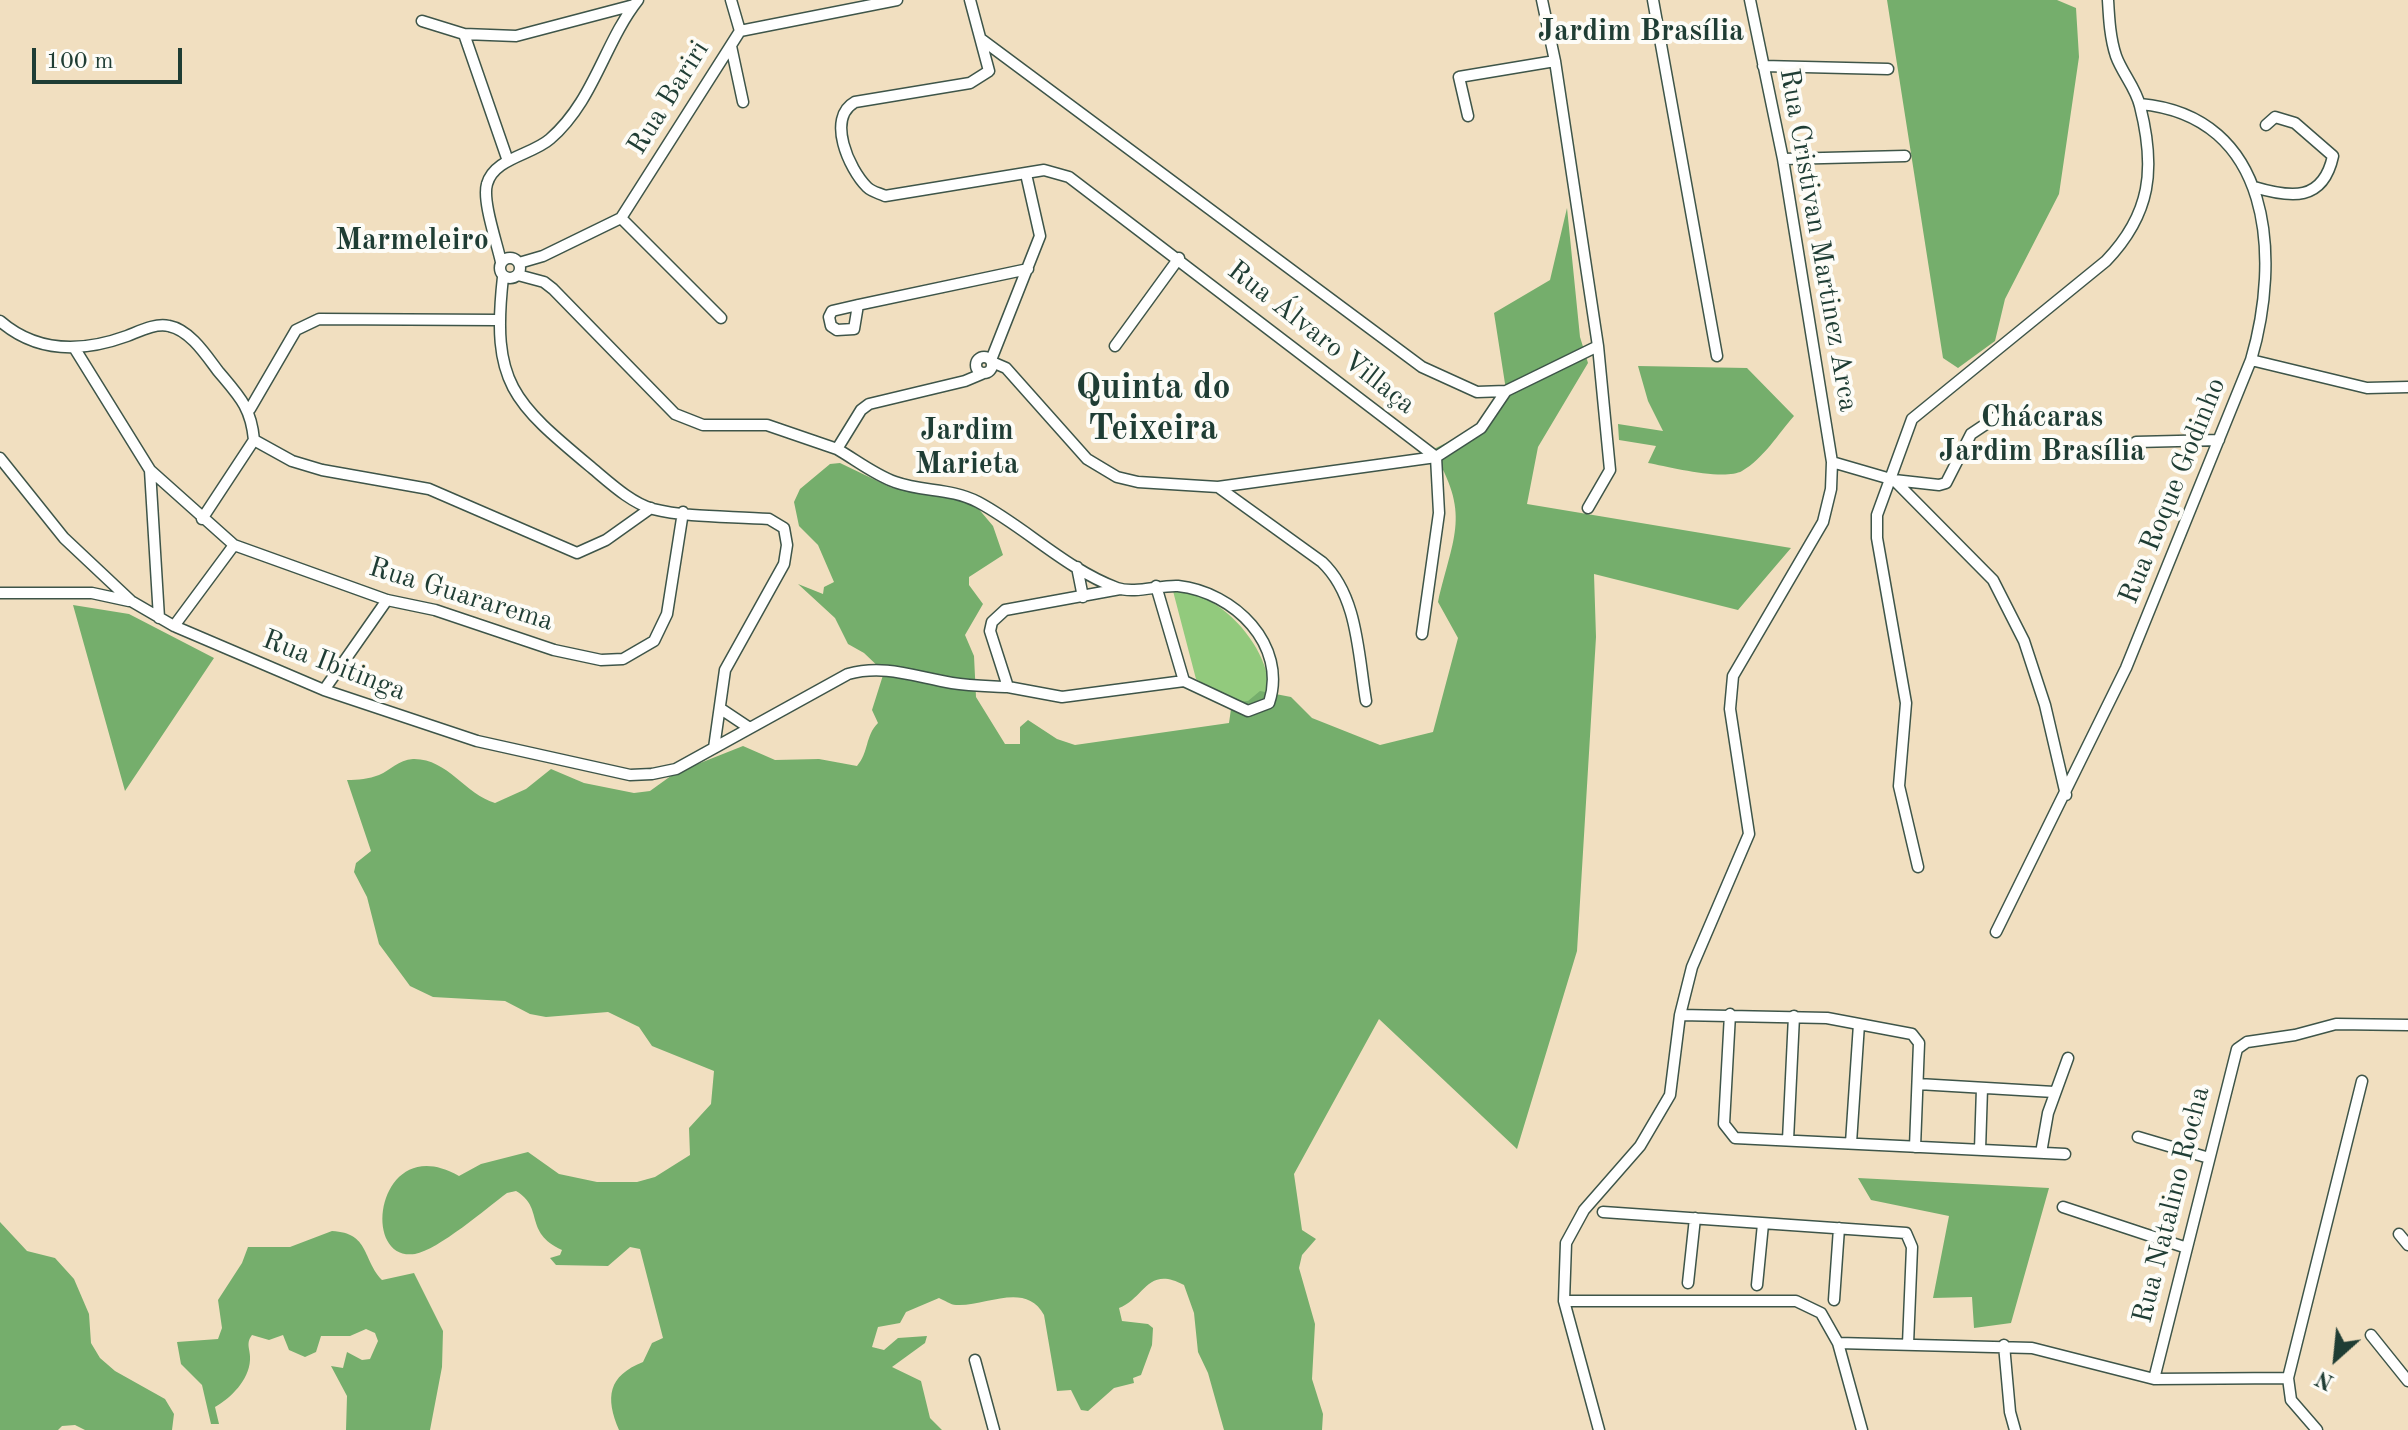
<!DOCTYPE html>
<meta charset="utf-8">
<style>
body{margin:0}
#map{position:relative;width:2408px;height:1430px;overflow:hidden;background:#f1dfc0;font-family:"Old Standard TT",serif}
canvas{display:block}
.north{position:absolute;left:2296px;top:1318px;width:80px;height:80px;-webkit-text-stroke:6px #fdfcf7;paint-order:stroke;rotate:207deg;font-size:22px;font-weight:700;line-height:32px;text-align:center;color:#1f3d34}
.north::after{content:'';display:block;margin:auto;width:28px;height:36px;background:#1f3d34;clip-path:polygon(50% 0,100% 100%,50% 72%,0 100%)}
.scale{position:absolute;left:32px;top:48px;width:150px;height:36px;box-sizing:border-box;border:4px solid #1f3d34;border-top:0;padding-left:10px;font-size:24px;line-height:28px;white-space:nowrap;color:#1f3d34;-webkit-text-stroke:6px #fdfcf7;paint-order:stroke}
</style>
<div id="map">
<canvas width="2408" height="1430"></canvas>
<div class="north">N</div>
<div class="scale">100 m</div>
</div>
<script>
const context = document.querySelector('canvas').getContext('2d');
context.lineJoin = 'round';
function fillPath(path, color) { context.fillStyle = color; context.fill(path, 'evenodd'); }
function stroke(path, color, width, dash) { context.strokeStyle = color; context.lineWidth = width; context.lineCap = dash ? 'butt' : 'round'; context.setLineDash(dash || []); context.stroke(path); }
function label(font, color, halo, rows, align = 'center') {
  context.font = font + ' "Old Standard TT",serif'; context.lineWidth = 8; context.setLineDash([]); context.textBaseline = 'middle'; context.strokeStyle = halo; context.fillStyle = color; for (const [text, x, y, turn = 0] of rows) {
    context.save(); context.translate(x, y); context.rotate((+turn || 0) * Math.PI / 180); context.textAlign = isNaN(turn) ? turn : align; if (halo) context.strokeText(text, 0, 0); context.fillText(text, 0, 0); context.restore();
  }
}
const green = new Path2D(`
 M1173 591C1245 591 1302 710 1245 705 1228 703 1211 688 1196 679Z`);
const forest = new Path2D(`
 M1887 0H2057L2076 8 2079 57 2059 194 2005 299 1995 341 1958 368 1943 358Z
 M1567 208 1580 337 1588 363 1538 447 1527 504 1791 548 1738 610 1594 574 1596 637 1577 951 1517 1149 1379 1019 1294 1174 1302 1230 1316 1239 1302 1255 1299 1268 1315 1324 1312 1379 1323 1414 1322 1430H1224L1208 1373 1198 1352 1194 1313 1184 1285C1147 1265 1145 1298 1119 1308L1122 1321 1148 1324 1153 1328 1152 1345 1141 1375 1133 1378 1134 1383 1114 1388 1088 1411 1081 1410 1071 1390 1057 1391 1044 1315C1025 1281 986 1307 956 1305 951 1305 944 1300 939 1298L906 1312 900 1323 878 1327 872 1347 884 1350 898 1338 927 1336 925 1343 892 1367 921 1381 930 1418 942 1430H619C605 1397 608 1376 643 1362L652 1343 663 1338 640 1249 630 1247 608 1266 556 1265 550 1258 560 1255 562 1250C523 1232 545 1208 516 1191L507 1193C487 1208 438 1250 415 1254 358 1262 378 1129 459 1176L481 1164 528 1152 559 1174 597 1182H637L655 1177 690 1155 689 1128 711 1104 714 1071 652 1046 639 1027 608 1012 546 1017 530 1014 505 1001 433 997 410 986 379 944 367 897 354 872 356 863 371 851 347 780C358 780 369 779 379 775 391 770 398 760 413 759 447 758 465 794 495 803L526 789 551 769 584 783 634 793 650 791 675 773 743 746 775 760 819 759 857 766C869 752 865 736 878 723L872 710 884 672 864 653 848 644 835 618 798 584 823 594 824 587 834 582 818 545 799 526 794 502 800 489 830 464 840 463 892 488 972 501 993 526 1003 555 969 577V585L983 604 965 635 974 656 976 697 1005 744H1020V727L1028 720 1057 739 1075 745 1229 723 1232 702 1248 701 1260 691 1291 697 1312 718 1380 745 1433 732 1458 638 1438 602C1454 534 1471 514 1432 450L1480 426 1506 390 1494 313 1550 280Z
 M1638 366 1747 368 1794 416C1779 433 1763 459 1742 471 1724 481 1670 467 1648 463L1656 446 1619 440 1618 424 1663 431 1648 401Z
 M73 605 129 614 214 658 125 791Z
 M1858 1178 2049 1188 2011 1323 1974 1328 1972 1297 1933 1298 1949 1216 1871 1200Z
 M0 1222 27 1251 55 1258 74 1279 89 1314 91 1343 100 1358 115 1371 165 1399 174 1414 172 1430H85L75 1425 62 1426 58 1430H0Z
 M332 1231C370 1233 362 1259 382 1280L414 1273 443 1331 442 1367 430 1430H346L347 1396 331 1366 343 1368 347 1352 362 1360 370 1359 378 1341 375 1333 366 1329 350 1336H321L316 1352 305 1357 289 1350 283 1335 269 1340 252 1335C245 1344 251 1350 250 1360 249 1380 231 1398 215 1407L219 1424H211L202 1385 181 1364 177 1342 218 1339 222 1328 218 1300 242 1263 248 1247H290Z`);
const minor = new Path2D(`
 M970 0 989 71 970 83 855 102C826 118 849 169 867 187 872 192 879 193 885 196L1044 170 1069 177 1436 457 1439 513 1422 634
 M1542 0 1555 61 1598 346 1610 470 1588 508
 M1653 0 1717 356
 M422 21 464 34 516 36 634 5
 M740 31 897 0
 M464 34 508 161
 M981 39 1422 367 1477 392 1506 391
 M731 46 743 102
 M1763 66 1888 69
 M1468 116 1459 77 1555 61
 M1783 159 1905 156
 M2254 187C2291 198 2323 202 2333 156L2295 123 2275 117 2266 125
 M621 218 740 31 731 0
 M621 218 721 318
 M500 268a10 10 0 1 1 20 0a10 10 0 1 1-20 0Z
 M501 262C497 243 482 201 487 184 494 158 532 155 550 139 594 101 604 43 638 0
 M519 263 543 256 621 218
 M518 275 544 282 553 289 675 414 703 425H767L837 449
 M503 277C491 384 513 402 592 468 609 482 631 503 653 509 689 518 732 516 769 519L784 528 787 545 784 564 725 670 714 748
 M858 305 854 329 837 330 831 326 829 317 832 311 858 305 1028 269
 M0 321C38 354 83 352 127 336 140 331 155 323 169 326 190 330 206 355 218 371 239 396 251 407 254 440L292 461 322 470 429 489 577 553 606 540 651 508
 M1115 346 1179 258
 M75 349 150 470 159 618
 M976 365a8 8 0 1 1 16 0a8 8 0 1 1-16 0Z
 M991 360 1040 236 1026 174
 M2251 360 2367 388 2408 387
 M992 362 1006 368 1087 459 1117 477 1138 482 1218 487 1322 562C1358 596 1358 654 1366 701
 M984 373 965 381 869 404 861 410 837 449C856 460 875 475 895 482 923 492 951 488 978 502 1025 527 1066 569 1117 588 1134 594 1160 585 1178 586 1234 592 1288 645 1269 703L1248 711 1184 681
 M250 409 296 330 319 319 497 320
 M2136 442 2219 440
 M0 458 64 538 131 601 174 626 324 690 477 741 630 775 652 774 676 769 848 674C885 664 915 677 952 683 970 686 989 686 1008 687
 M1832 462 1894 480 1993 580 2024 641 2045 705 2066 795
 M150 470 234 545 387 600 435 610 554 650 601 660 623 659 654 641 667 614 683 512
 M1894 480 1939 485 1946 483 1971 434 2001 414
 M1218 487 1436 457 1481 428 1506 391 1598 346
 M202 519 254 440
 M1077 567 1083 597
 M1120 589 1005 610 992 622 990 631 1008 687 1062 697 1184 681 1156 586
 M0 593H92L129 601
 M174 626 234 545
 M324 690 387 600
 M721 709 748 727
 M1918 867 1899 786 1906 703 1877 538V515L1912 419 2106 261C2151 214 2156 169 2140 106 2136 88 2122 73 2116 56 2110 38 2109 18 2108 0
 M1996 932 2126 668 2251 360C2281 258 2273 116 2140 104
 M1730 1014 1724 1124 1735 1138 2065 1154
 M1680 1015 1827 1018 1912 1034 1919 1043 1915 1147
 M1918 1084 2054 1092
 M2138 1137 2209 1158
 M1788 1140 1794 1016
 M1851 1143 1859 1024
 M1980 1150 1982 1088
 M2041 1153 2048 1113 2068 1058
 M2063 1207 2187 1248
 M1603 1212 1906 1233 1912 1247 1908 1344
 M2399 1234 2408 1245
 M1688 1283 1695 1218
 M1757 1285 1763 1224
 M1834 1300 1839 1228
 M1564 1301H1796L1821 1313 1838 1343 2032 1348 2154 1379 2288 1378 2362 1081
 M2371 1335 2408 1381
 M1838 1343 1862 1430
 M2004 1345 2010 1412 2015 1430
 M975 1360 994 1430
 M2288 1378 2291 1400 2317 1430
 M2154 1379 2237 1049 2247 1042 2295 1035 2336 1024 2408 1025
 M1599 1430 1564 1301 1566 1243 1584 1210 1640 1146 1670 1095 1680 1015 1692 967 1749 834 1730 709 1733 676 1823 522 1831 489 1832 462 1783 159 1750 0`);
const streetNames = [
 ["Rua Bariri",669,98,-58],
 ["Rua Cristivan Martinez Arca",1818,240,80],
 ["Rua Álvaro Villaça",1321,338,38],
 ["Rua Roque Godinho",2173,491,-68],
 ["Rua Guararema",461,595,17],
 ["Rua Ibitinga",334,666,21],
 ["Rua Natalino Rocha",2172,1205,-76]
];
const neighbourhoodNames = [
 ["Jardim Brasília",1641,32],
 ["Marmeleiro",412,241],
 ["Chácaras",2042,418],
 ["Jardim Brasília",2042,452],
 ["Jardim",967,431],
 ["Marieta",967,465]
];
const districtNames = [
 ["Quinta do",1153,389],
 ["Teixeira",1153,430]
];
fillPath(green, '#92ca7d');
fillPath(forest, '#75ae6c');
stroke(minor, '#3e5549', 13);
stroke(minor, '#fff', 10);
label('28px', '#1f3d34', '#fdfcf7', streetNames);
label('bold 30px', '#1f3d34', '#fdfcf7', neighbourhoodNames);
label('bold 36px', '#1f3d34', '#fdfcf7', districtNames);
</script>
